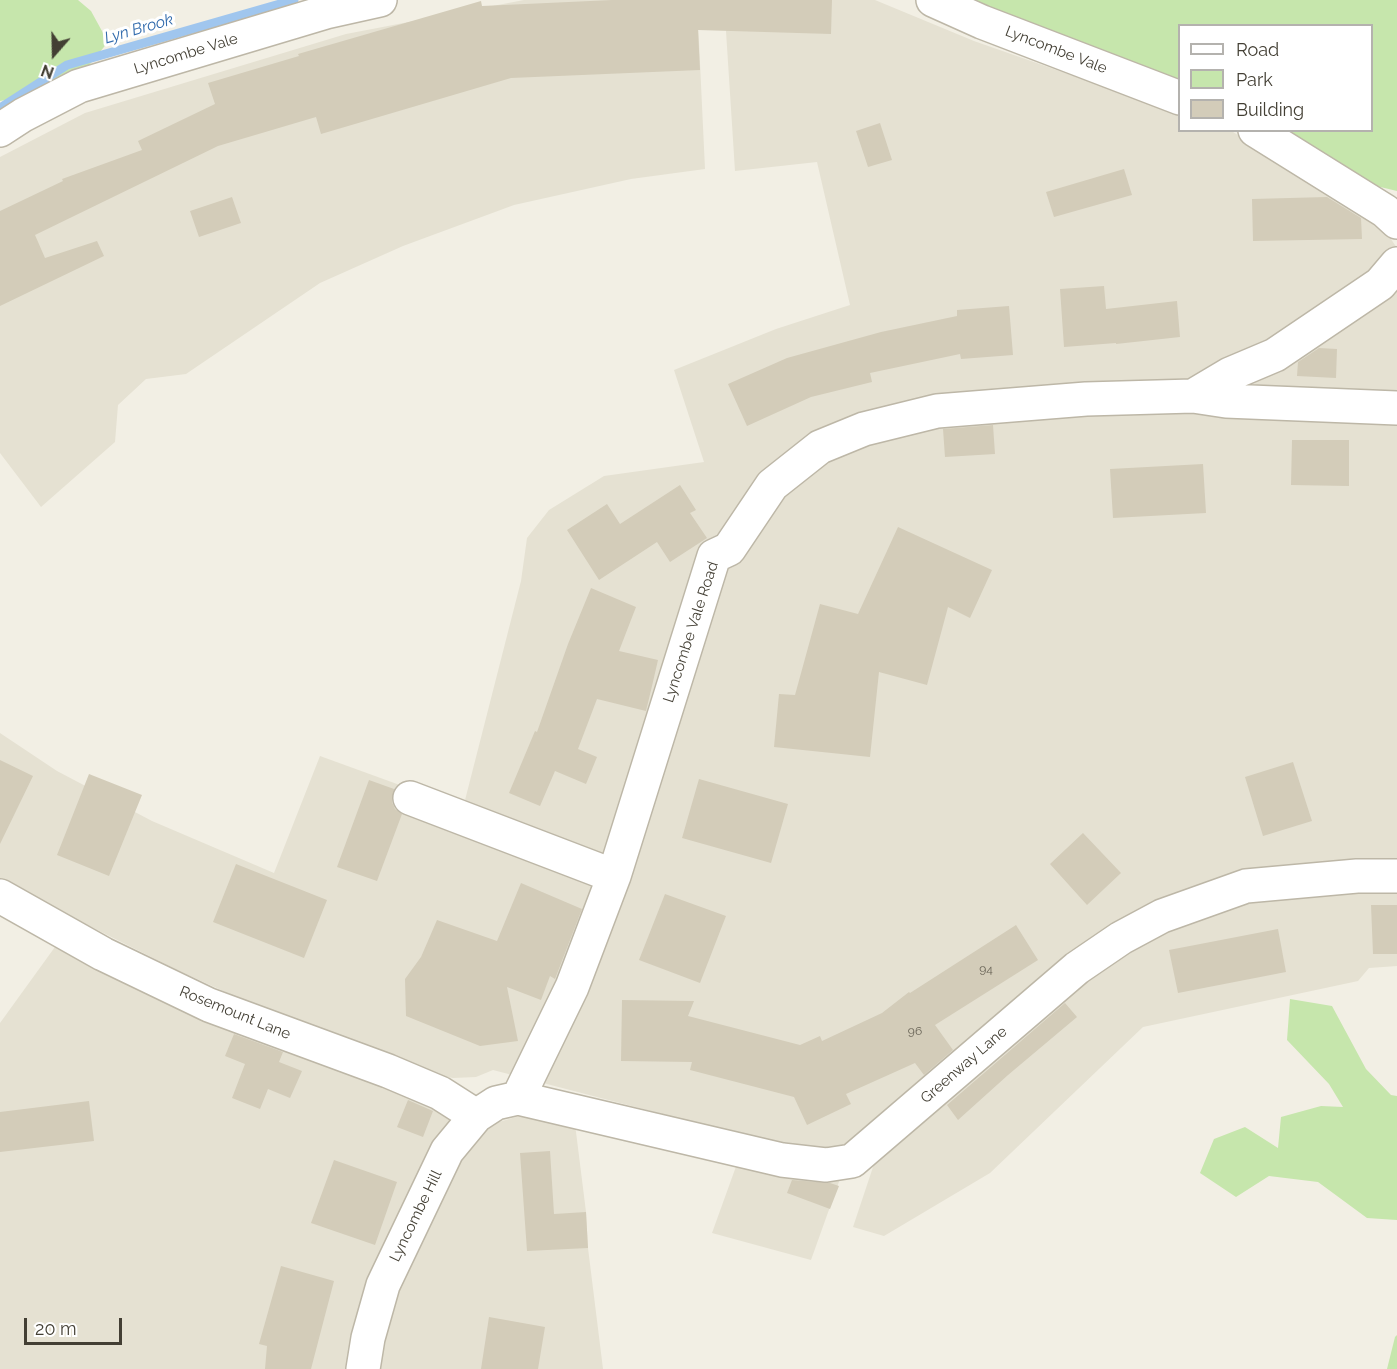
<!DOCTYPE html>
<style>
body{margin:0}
#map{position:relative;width:1397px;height:1369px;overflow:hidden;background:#f2efe4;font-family:Raleway,sans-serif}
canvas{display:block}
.legend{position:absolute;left:1178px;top:24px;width:195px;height:108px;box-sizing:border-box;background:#fff;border:2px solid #b4b2ae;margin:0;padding:8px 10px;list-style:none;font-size:18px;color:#433f34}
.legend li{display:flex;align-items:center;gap:12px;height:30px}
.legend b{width:30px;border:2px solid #b4b2ae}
.north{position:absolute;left:24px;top:24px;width:60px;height:60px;-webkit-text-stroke:4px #fff;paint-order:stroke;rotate:200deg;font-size:16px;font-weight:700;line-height:24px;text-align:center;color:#433f34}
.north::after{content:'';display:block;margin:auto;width:21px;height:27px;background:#433f34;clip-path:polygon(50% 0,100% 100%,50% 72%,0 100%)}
.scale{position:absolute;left:24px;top:1318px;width:98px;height:27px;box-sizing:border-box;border:3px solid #433f34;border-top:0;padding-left:8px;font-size:18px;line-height:21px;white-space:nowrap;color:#433f34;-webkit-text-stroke:4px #fff;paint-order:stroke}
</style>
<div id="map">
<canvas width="1397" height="1369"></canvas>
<ul class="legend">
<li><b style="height:8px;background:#fff"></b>Road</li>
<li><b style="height:16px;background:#c6e6ac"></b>Park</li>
<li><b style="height:16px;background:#d3ccb9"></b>Building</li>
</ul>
<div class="north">N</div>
<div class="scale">20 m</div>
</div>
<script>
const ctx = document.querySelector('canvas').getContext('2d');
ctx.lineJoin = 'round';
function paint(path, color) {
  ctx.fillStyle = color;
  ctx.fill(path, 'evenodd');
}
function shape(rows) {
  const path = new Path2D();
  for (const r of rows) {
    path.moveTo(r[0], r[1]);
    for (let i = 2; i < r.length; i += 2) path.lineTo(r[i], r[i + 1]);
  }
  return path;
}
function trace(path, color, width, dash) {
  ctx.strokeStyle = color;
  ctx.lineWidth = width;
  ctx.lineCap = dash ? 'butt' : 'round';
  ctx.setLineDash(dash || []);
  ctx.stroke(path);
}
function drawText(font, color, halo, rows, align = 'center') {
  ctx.font = font + ' Raleway,sans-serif';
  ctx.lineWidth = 6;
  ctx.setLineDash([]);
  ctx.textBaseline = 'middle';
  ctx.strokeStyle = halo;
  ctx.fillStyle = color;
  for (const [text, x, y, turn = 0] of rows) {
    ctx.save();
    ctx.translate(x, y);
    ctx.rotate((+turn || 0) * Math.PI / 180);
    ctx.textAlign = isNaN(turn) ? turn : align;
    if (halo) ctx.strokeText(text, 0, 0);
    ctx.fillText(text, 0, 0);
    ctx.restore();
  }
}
paint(shape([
 [524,0,697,0,705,169,631,179,514,205,403,246,320,283,186,374,146,379,118,405,115,442,41,507,0,453,0,157,85,113,346,34],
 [724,0,875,0,974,41,1179,113,1180,130,1228,130,1233,132,1380,223,1397,248,1397,966,1369,968,1358,981,1143,1027,990,1173,884,1236,853,1227,885,1131,851,1148,811,1260,712,1233,747,1136,493,1070,476,1077,453,1078,436,1075,232,995,175,969,0,881,0,733,57,771,152,821,274,873,320,756,463,808,521,581,527,538,549,510,604,476,704,462,674,370,776,329,850,305,817,162,735,171],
 [60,940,431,1104,482,1133,499,1122,519,1116,541,1115,575,1124,586,1212,588,1248,603,1369,0,1369,0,1023]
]), '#e5e1d2');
paint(shape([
 [0,0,78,0,91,11,108,42,82,74,33,95,0,101],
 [952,0,1397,0,1397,191,1372,185,1270,131,1372,130,1372,26,1180,26,1179,91],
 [1290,999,1332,1006,1366,1069,1391,1095,1397,1096,1397,1220,1367,1218,1318,1182,1269,1176,1236,1197,1200,1173,1214,1139,1245,1127,1278,1148,1281,1117,1321,1106,1343,1107,1329,1084,1287,1040],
 [1397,1335,1397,1369,1387,1369,1395,1337]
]), '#c6e6ac');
trace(shape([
 [0,108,67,65,294,0]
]), '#a0c6ee', 9);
paint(shape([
 [612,0,832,0,831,34,698,30,700,70,511,78,321,134,316,117,218,146,35,235,45,258,97,241,104,256,0,306,0,211,63,181,62,179,142,150,138,141,215,104,208,83,299,56,298,54,481,1,482,6],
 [880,123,892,160,868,167,856,131],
 [1124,169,1132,195,1054,217,1046,192],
 [232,197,241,223,199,237,190,211],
 [1327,197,1361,218,1362,239,1253,241,1252,199],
 [1104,286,1106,309,1177,301,1180,337,1116,344,1116,343,1064,347,1060,289],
 [1009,306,1013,355,961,359,960,354,870,373,872,382,811,397,747,426,728,384,787,358,881,332,957,316,957,310],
 [1319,348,1337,349,1336,378,1297,376,1298,362],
 [993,425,995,454,945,457,943,429],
 [1292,440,1349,440,1349,486,1291,485],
 [1203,464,1206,513,1113,518,1110,469],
 [680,485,696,510,690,513,707,538,670,562,657,542,599,580,567,530,607,504,620,524],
 [898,527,992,570,970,618,948,607,927,685,879,672,870,757,774,747,779,694,795,695,820,604,858,614],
 [591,588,636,607,619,651,658,660,652,686,646,711,597,699,578,749,597,757,586,784,555,771,540,806,509,793,535,731,537,732,568,644],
 [0,760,33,776,0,844],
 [1293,762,1312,821,1263,836,1245,777],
 [89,774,142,795,109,876,57,855],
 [699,779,788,804,771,863,682,838],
 [369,780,394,789,392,802,395,809,402,814,377,881,337,867],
 [1083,833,1121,873,1087,905,1050,864],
 [236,864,327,900,304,958,213,922],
 [521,883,582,909,555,979,550,976,541,1000,507,987,518,1041,480,1046,406,1016,405,979,421,957,437,920,497,941],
 [665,894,726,916,700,983,639,960],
 [1371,905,1397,905,1397,954,1373,954],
 [1016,925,1038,960,935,1025,953,1050,924,1075,915,1063,846,1094,851,1104,807,1125,794,1097,690,1070,692,1062,621,1061,622,1000,694,1001,688,1016,800,1045,820,1036,822,1041,882,1013,909,992,910,993],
 [1278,929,1286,972,1178,993,1169,950],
 [1065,1003,1077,1017,1008,1075,958,1120,947,1105],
 [234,1034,283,1052,279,1062,302,1071,290,1098,268,1089,260,1109,232,1098,245,1064,225,1056],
 [408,1100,433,1111,423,1137,397,1127],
 [89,1101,94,1141,0,1152,0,1112],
 [550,1151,554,1214,586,1212,588,1248,527,1251,520,1153],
 [334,1160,397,1182,375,1245,311,1223],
 [792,1180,830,1183,839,1186,830,1209,787,1193],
 [281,1266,334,1281,311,1369,265,1369,267,1346,259,1344],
 [489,1317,545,1327,538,1369,481,1369]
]), '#d3ccb9');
const minor = shape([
 [933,0,982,22,1180,98],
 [0,130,23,115,79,86,326,12,380,0],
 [1255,130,1385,211,1397,222],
 [1193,396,1226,401,1397,408],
 [410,798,614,876],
 [0,896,103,954,209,1005,388,1071,440,1093,476,1116],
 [518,1098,572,987,614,876,714,556,729,549,772,485,820,447,864,429,937,411,1086,399,1193,396,1230,374,1275,355,1380,284,1397,264],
 [363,1369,368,1338,383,1285,447,1151,476,1116,496,1103,518,1098,782,1160,826,1165,852,1161,1077,968,1121,938,1162,916,1246,886,1357,876,1397,876]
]);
trace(minor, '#bdb7a7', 36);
trace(minor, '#fff', 33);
drawText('12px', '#676255', null, [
 ["94",986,969],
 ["96",915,1031]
]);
drawText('15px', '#433f34', '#fff', [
 ["Lyncombe Vale",1056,50,21],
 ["Lyncombe Vale",186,54,-17],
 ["Lyncombe Vale Road",691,632,-72],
 ["Rosemount Lane",235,1013,22],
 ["Greenway Lane",964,1065,-41],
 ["Lyncombe Hill",416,1216,-64]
]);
drawText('italic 16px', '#306aac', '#fff', [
 ["Lyn Brook",139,29,-16]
]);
</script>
